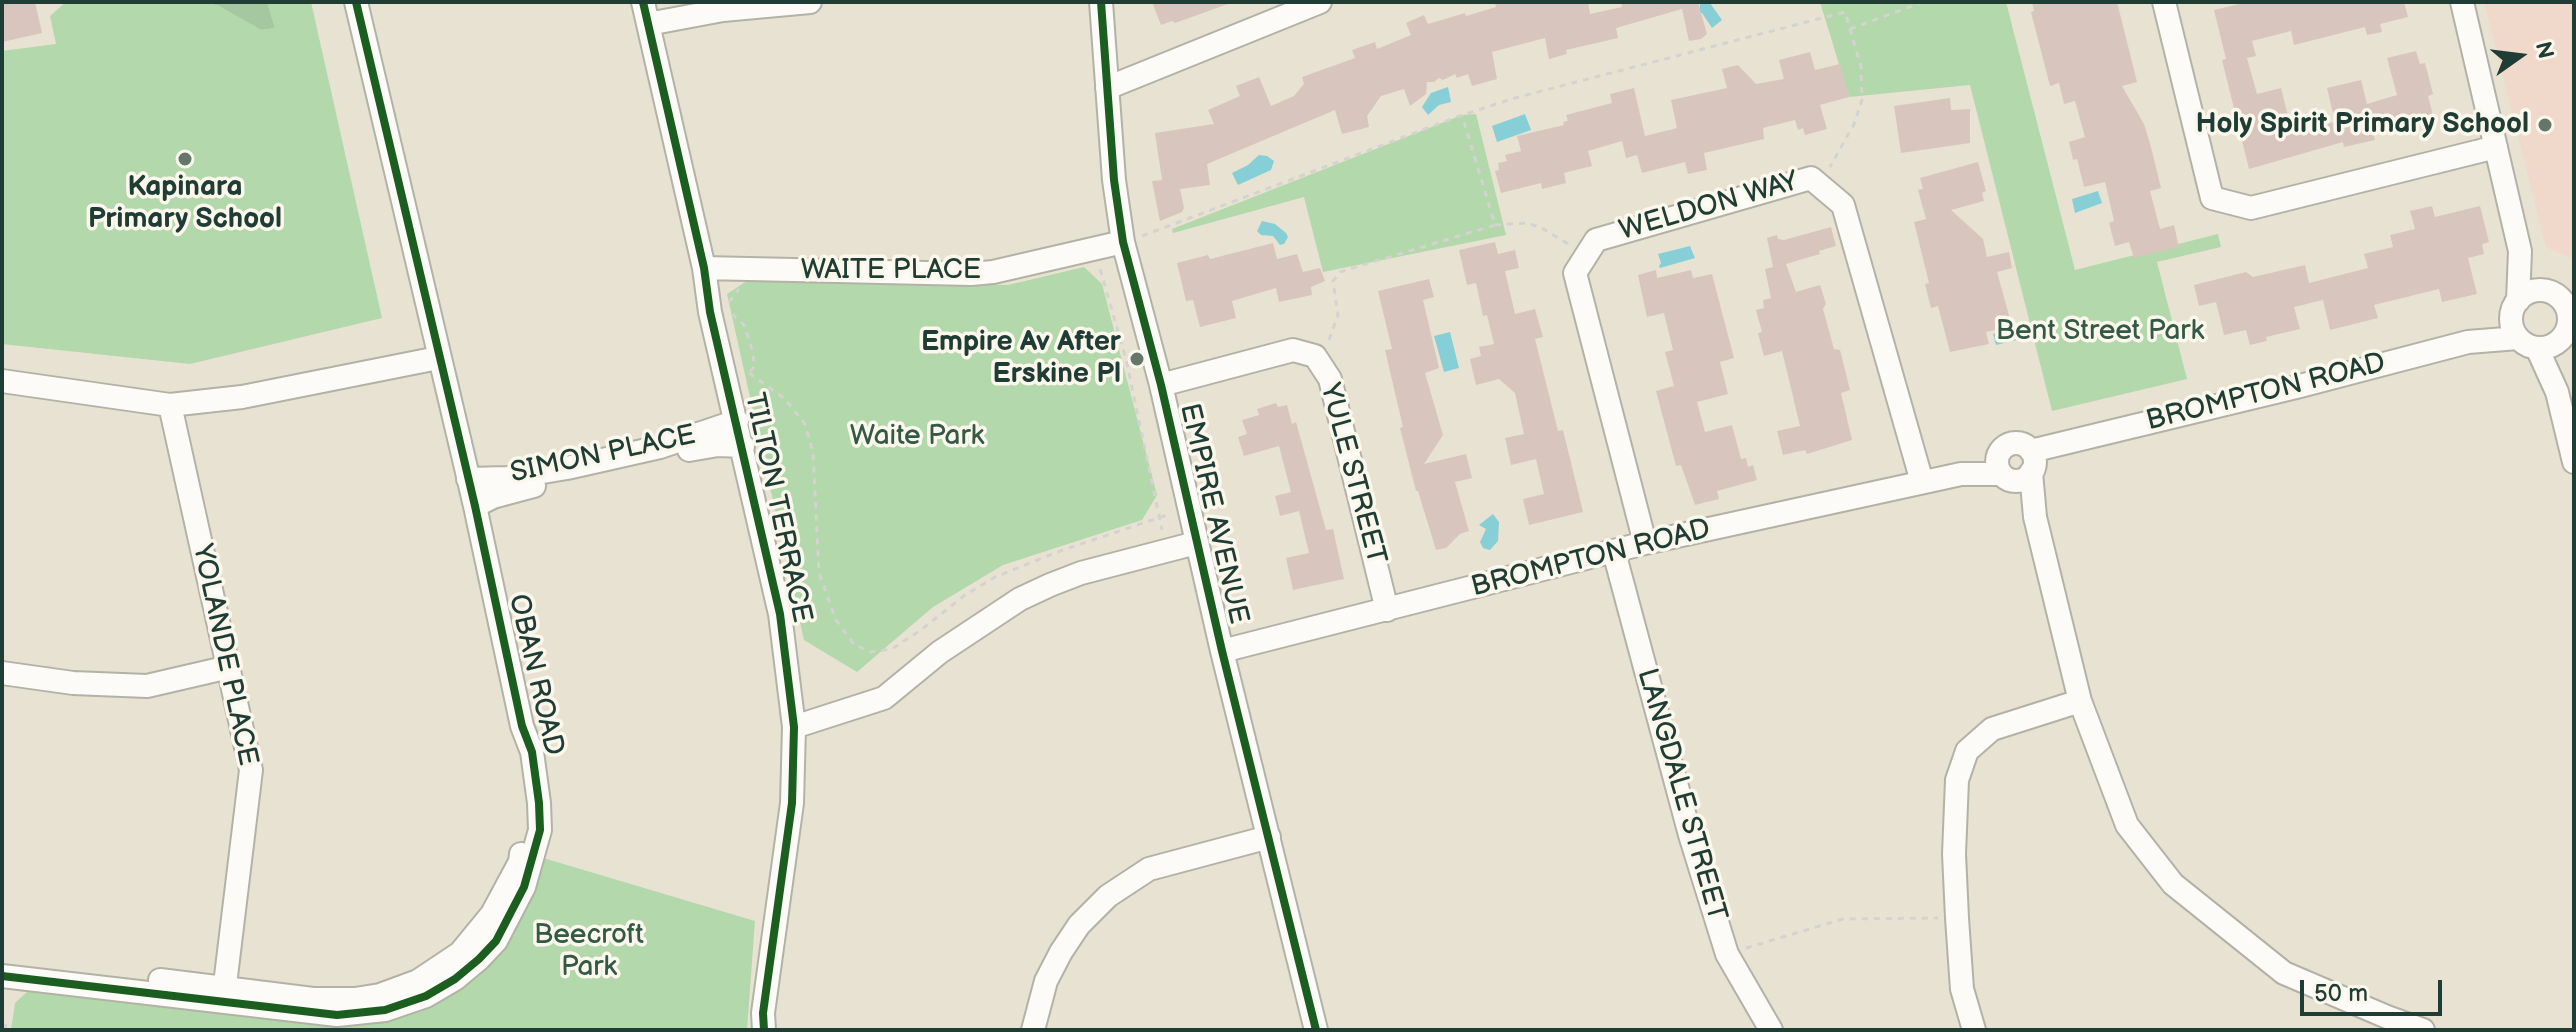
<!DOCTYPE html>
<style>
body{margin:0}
#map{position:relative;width:2576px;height:1032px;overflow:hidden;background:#e8e2d2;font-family:"Balsamiq Sans",sans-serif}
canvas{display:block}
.frame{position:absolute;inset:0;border:4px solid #1f3d34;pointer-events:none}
.north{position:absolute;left:2480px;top:16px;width:80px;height:80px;-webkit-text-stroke:6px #fbf7ec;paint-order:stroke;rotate:76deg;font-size:22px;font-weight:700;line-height:32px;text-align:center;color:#1f3d34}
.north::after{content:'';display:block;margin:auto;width:28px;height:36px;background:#1f3d34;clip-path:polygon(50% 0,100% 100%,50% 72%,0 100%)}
.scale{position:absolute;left:2300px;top:980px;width:142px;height:36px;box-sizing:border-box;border:4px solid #1f3d34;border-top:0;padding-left:10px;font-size:24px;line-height:28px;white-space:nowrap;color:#1f3d34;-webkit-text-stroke:6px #fbf7ec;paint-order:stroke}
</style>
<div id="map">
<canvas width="2576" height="1032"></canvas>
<div class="frame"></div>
<div class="north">N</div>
<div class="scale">50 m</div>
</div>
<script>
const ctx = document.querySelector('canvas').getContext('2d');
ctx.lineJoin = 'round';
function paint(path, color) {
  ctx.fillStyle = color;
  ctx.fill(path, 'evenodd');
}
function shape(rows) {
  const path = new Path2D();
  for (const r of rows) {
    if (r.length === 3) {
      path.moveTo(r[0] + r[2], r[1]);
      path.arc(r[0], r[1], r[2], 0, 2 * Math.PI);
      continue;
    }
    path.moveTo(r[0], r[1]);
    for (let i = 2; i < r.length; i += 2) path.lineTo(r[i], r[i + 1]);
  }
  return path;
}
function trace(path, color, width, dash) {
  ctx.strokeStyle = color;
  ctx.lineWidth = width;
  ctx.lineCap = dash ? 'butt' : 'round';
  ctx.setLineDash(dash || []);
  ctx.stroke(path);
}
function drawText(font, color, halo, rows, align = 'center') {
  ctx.font = font + ' "Balsamiq Sans",sans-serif';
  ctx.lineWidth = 7;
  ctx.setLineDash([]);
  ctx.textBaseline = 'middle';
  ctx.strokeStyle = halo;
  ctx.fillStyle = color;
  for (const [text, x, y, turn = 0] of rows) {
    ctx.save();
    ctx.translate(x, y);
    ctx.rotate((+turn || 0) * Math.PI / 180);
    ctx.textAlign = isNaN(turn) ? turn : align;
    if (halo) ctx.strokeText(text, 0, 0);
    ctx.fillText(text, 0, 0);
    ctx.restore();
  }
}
paint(shape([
 [2484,2,2574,2,2574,259,2546,247]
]), '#f0d9cb');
paint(shape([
 [66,2,205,2,219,6,261,30,275,28,267,2,311,2,382,318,190,364,2,344,2,82,4,81,2,51,56,44,50,16],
 [1820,2,2006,2,2075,270,2218,234,2221,247,2157,262,2187,379,2052,411,1970,85,1849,97],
 [1476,114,1506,235,1323,272,1304,197,1173,233,1172,229,1462,115],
 [1084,267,1102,284,1157,495,1142,520,1003,565,933,607,857,672,804,640,727,294,753,277,1008,285],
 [540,857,755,921,747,1030,11,1030,15,1003,41,979,435,1002,504,952]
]), '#b3d8ab');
paint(shape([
 [205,2,267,2,275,28,261,30,219,6]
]), '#a5c8a0');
paint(shape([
 [1704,2,1710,3,1722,20,1712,28,1702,13,1699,13,1700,4],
 [1448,87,1451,102,1439,105,1428,115,1422,107,1431,93],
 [1525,114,1531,130,1497,142,1492,126],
 [1259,155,1267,156,1274,161,1271,170,1238,185,1232,173,1248,165],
 [2098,191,2102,203,2075,213,2072,199],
 [1262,221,1275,224,1286,233,1288,237,1284,244,1280,245,1273,236,1261,235,1257,231],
 [1690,246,1695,258,1660,268,1659,266,1661,263,1658,254],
 [2027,327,2029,337,1996,345,1993,334],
 [1450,332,1459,368,1444,372,1434,336],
 [1493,514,1499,522,1498,541,1490,550,1483,548,1480,542,1486,529,1479,525]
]), '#87cfd7');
paint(shape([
 [2,2,35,2,42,33,2,42],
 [1152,2,1227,2,1228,4,1175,23,1172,21,1161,25],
 [1503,2,1588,2,1590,14,1622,7,1621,2,1698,2,1707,34,1701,39,1689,41,1682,9,1616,28,1618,38,1566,50,1567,54,1549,59,1545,38,1492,52,1497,79,1472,86,1468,74,1457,78,1455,74,1443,80,1439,78,1434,82,1427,82,1426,94,1410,106,1404,89,1381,96,1367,116,1369,127,1342,134,1335,110,1207,164,1210,185,1180,189,1184,208,1182,212,1160,221,1152,181,1162,180,1155,133,1214,124,1208,110,1240,96,1236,86,1259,77,1271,106,1294,96,1304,84,1302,77,1355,58,1352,50,1375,42,1377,49,1411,35,1406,23,1424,15,1428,24,1465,13,1466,16,1496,7,1495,4],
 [2032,2,2117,2,2137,82,2122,86,2144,124,2151,147,2161,188,2150,191,2160,229,2174,225,2179,247,2134,258,2129,242,2115,246,2109,223,2114,221,2105,182,2084,187,2077,159,2073,160,2069,142,2085,137,2075,101,2064,104,2059,83,2050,86,2031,12,2034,11],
 [2248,2,2404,2,2408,17,2380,24,2382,32,2367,35,2365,27,2294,45,2291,31,2252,41,2256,56,2247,58,2257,94,2281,88,2290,124,2304,121,2306,129,2335,122,2327,88,2361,80,2367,104,2397,95,2387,58,2416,51,2420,64,2425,63,2433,94,2428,96,2434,119,2405,128,2401,116,2371,124,2375,140,2344,147,2343,142,2249,169,2222,60,2226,59,2214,10],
 [1810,52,1815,70,1840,64,1849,97,1820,105,1827,129,1805,135,1803,128,1798,130,1795,120,1763,128,1764,139,1704,153,1707,170,1688,174,1685,162,1642,173,1637,155,1626,158,1622,141,1588,151,1592,166,1564,173,1566,183,1542,189,1541,183,1501,193,1495,171,1499,170,1498,163,1507,161,1505,155,1521,151,1517,136,1564,125,1563,122,1568,121,1566,115,1612,103,1610,94,1634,88,1645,136,1677,128,1671,100,1727,88,1722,69,1738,65,1756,84,1784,79,1779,60],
 [1950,98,1951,110,1970,109,1970,143,1901,153,1894,106],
 [1978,162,1986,191,1982,193,1984,201,1951,210,1983,239,1987,257,2009,252,2012,268,1997,272,2012,326,1986,332,1989,344,1950,352,1938,306,1931,308,1925,284,1929,283,1914,222,1926,219,1918,190,1923,189,1920,178],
 [2432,206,2435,217,2480,206,2489,242,2482,244,2484,254,2468,258,2477,294,2442,302,2439,289,2374,305,2378,318,2330,330,2323,300,2294,307,2300,329,2266,337,2267,341,2250,345,2246,330,2224,335,2216,302,2199,306,2194,285,2246,272,2253,277,2305,265,2309,283,2368,268,2364,254,2393,247,2390,235,2415,229,2410,211],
 [1831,227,1836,246,1819,251,1820,254,1786,264,1796,292,1820,285,1826,304,1823,309,1834,349,1840,350,1850,390,1841,393,1852,440,1807,454,1805,450,1783,455,1777,431,1800,426,1782,351,1764,356,1758,333,1762,332,1756,310,1764,308,1763,300,1771,298,1765,269,1773,267,1767,238,1777,235,1778,239,1784,240],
 [1495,242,1498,254,1515,250,1519,268,1505,271,1515,314,1535,309,1543,337,1535,339,1558,431,1563,430,1583,512,1529,525,1523,499,1544,494,1536,459,1511,465,1505,438,1524,434,1515,393,1499,379,1476,385,1470,359,1481,356,1479,347,1494,344,1487,315,1483,316,1476,283,1467,285,1459,250],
 [1273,243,1277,259,1297,254,1303,272,1320,268,1325,281,1311,287,1312,295,1279,302,1276,288,1232,301,1236,318,1200,327,1193,300,1186,301,1177,263,1208,255,1210,259],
 [1656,270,1657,278,1691,270,1693,278,1712,274,1734,358,1720,362,1728,394,1697,402,1705,432,1732,425,1741,459,1746,458,1748,467,1753,465,1757,480,1717,491,1719,499,1695,505,1681,465,1676,466,1656,391,1674,386,1665,352,1673,350,1664,313,1647,317,1638,275],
 [1429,279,1434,297,1423,300,1439,368,1425,373,1443,435,1424,464,1466,454,1472,478,1455,482,1469,531,1460,534,1446,548,1436,550,1418,491,1416,491,1400,428,1403,427,1385,350,1392,349,1378,291],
 [1276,403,1278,407,1287,405,1292,424,1296,422,1326,530,1333,529,1344,579,1293,590,1286,558,1309,553,1299,511,1280,516,1275,496,1291,492,1279,446,1244,456,1238,437,1247,434,1242,420,1259,415,1257,409]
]), '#d8c6be');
const minor = shape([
 [643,2,704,268,710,312,780,614,794,727,792,803,763,1013,764,1030],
 [1101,2,1114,180,1123,242,1161,385,1222,651,1316,1030],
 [2164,2,2212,198,2251,208,2496,147],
 [2462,2,2520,251,2518,301],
 [648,24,723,10,810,2],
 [1107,88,1320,2],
 [704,268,971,274,993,272,1123,242],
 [2540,319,29],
 [2537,348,2557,392,2574,462],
 [2,381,170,405,242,397,438,358],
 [1161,385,1293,350,1315,356,1330,379,1387,610],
 [170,405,251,770,223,1001],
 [2016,462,19],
 [689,450,718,445,743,446],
 [2031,451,2300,386,2468,342,2518,338],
 [2031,472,2035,517,2080,701,2127,825,2173,884,2284,973,2387,1017,2423,1030],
 [468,479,507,478,567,468,660,447,737,421],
 [475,506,493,497,534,486],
 [1645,543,1575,273,1596,240,1811,178,1843,205,1922,482],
 [1614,552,1690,835,1727,954,1771,1030],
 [1222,651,1645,543,1961,474,2000,474],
 [2,673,73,683,147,686,229,667],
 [794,727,884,698,940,652,1020,599,1050,585,1081,573,1196,543],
 [2,976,337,1015,385,1010,426,996,455,979,479,959,496,941,524,887,540,830,539,803,532,752,522,726,475,506,356,2],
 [160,980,313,999,355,999,380,995,418,981,460,953,492,914,520,862,521,854],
 [1033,1030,1046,981,1061,952,1079,925,1108,896,1149,869,1269,837],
 [1974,1030,1962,989,1957,918,1954,854,1957,780,1967,751,1992,729,2080,701]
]);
trace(minor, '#b3b2a7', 26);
trace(shape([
 [1850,29,1923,2],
 [1495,225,1526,223,1540,227,1570,245],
 [1142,236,1462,115,1515,98,1845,12,1861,67,1862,100,1854,124,1830,167],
 [1100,269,1126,359,1162,530],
 [729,302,739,289],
 [732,314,743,324,750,341,755,366,749,373],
 [1329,340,1338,315,1333,281,1340,272,1495,225,1462,115],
 [749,373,784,398,805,424,813,452,819,573,836,620,853,643,869,652,892,649,921,630,965,595,995,577,1060,551,1170,514],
 [1746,948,1843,919,1938,918],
 [5,1030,6,1021]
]), '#d3d3cf', 3, [6, 6]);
trace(minor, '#fcfbf8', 22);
trace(shape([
 [643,2,704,268,710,312,780,614,794,727,792,803,763,1013,764,1030],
 [1101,2,1114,180,1123,242,1161,385,1222,651,1316,1030],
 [2,976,337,1015,385,1010,426,996,455,979,479,959,496,941,524,887,540,830,539,803,532,752,522,726,475,506,356,2]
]), '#1b5e20', 8);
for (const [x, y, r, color] of [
 [2545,125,8,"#65776b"],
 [185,159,8,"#65776b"],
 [1137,359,8,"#65776b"]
]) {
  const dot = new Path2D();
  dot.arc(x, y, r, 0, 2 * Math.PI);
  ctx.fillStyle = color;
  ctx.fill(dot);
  trace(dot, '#fbf7ec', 3);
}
drawText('bold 28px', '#1f3d34', '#fbf7ec', [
 ["Holy Spirit Primary School",2529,125],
 ["Kapinara",185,188,"center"],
 ["Primary School",185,220,"center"],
 ["Empire Av After",1121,343],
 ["Erskine Pl",1121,375]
], 'right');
drawText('28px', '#1f3d34', '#fbf7ec', [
 ["WELDON WAY",1709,207,-16],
 ["WAITE PLACE",891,271],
 ["BROMPTON ROAD",2266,393,-14],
 ["SIMON PLACE",603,455,-12],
 ["YULE STREET",1352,474,75],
 ["TILTON TERRACE",777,508,78],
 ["EMPIRE AVENUE",1213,514,77],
 ["BROMPTON ROAD",1591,559,-14],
 ["YOLANDE PLACE",224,655,78],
 ["OBAN ROAD",535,675,77],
 ["LANGDALE STREET",1681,795,74]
]);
drawText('28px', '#345a45', '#fbf7ec', [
 ["Bent Street Park",2100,332],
 ["Waite Park",917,437],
 ["Beecroft",589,936],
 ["Park",589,968]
]);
</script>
